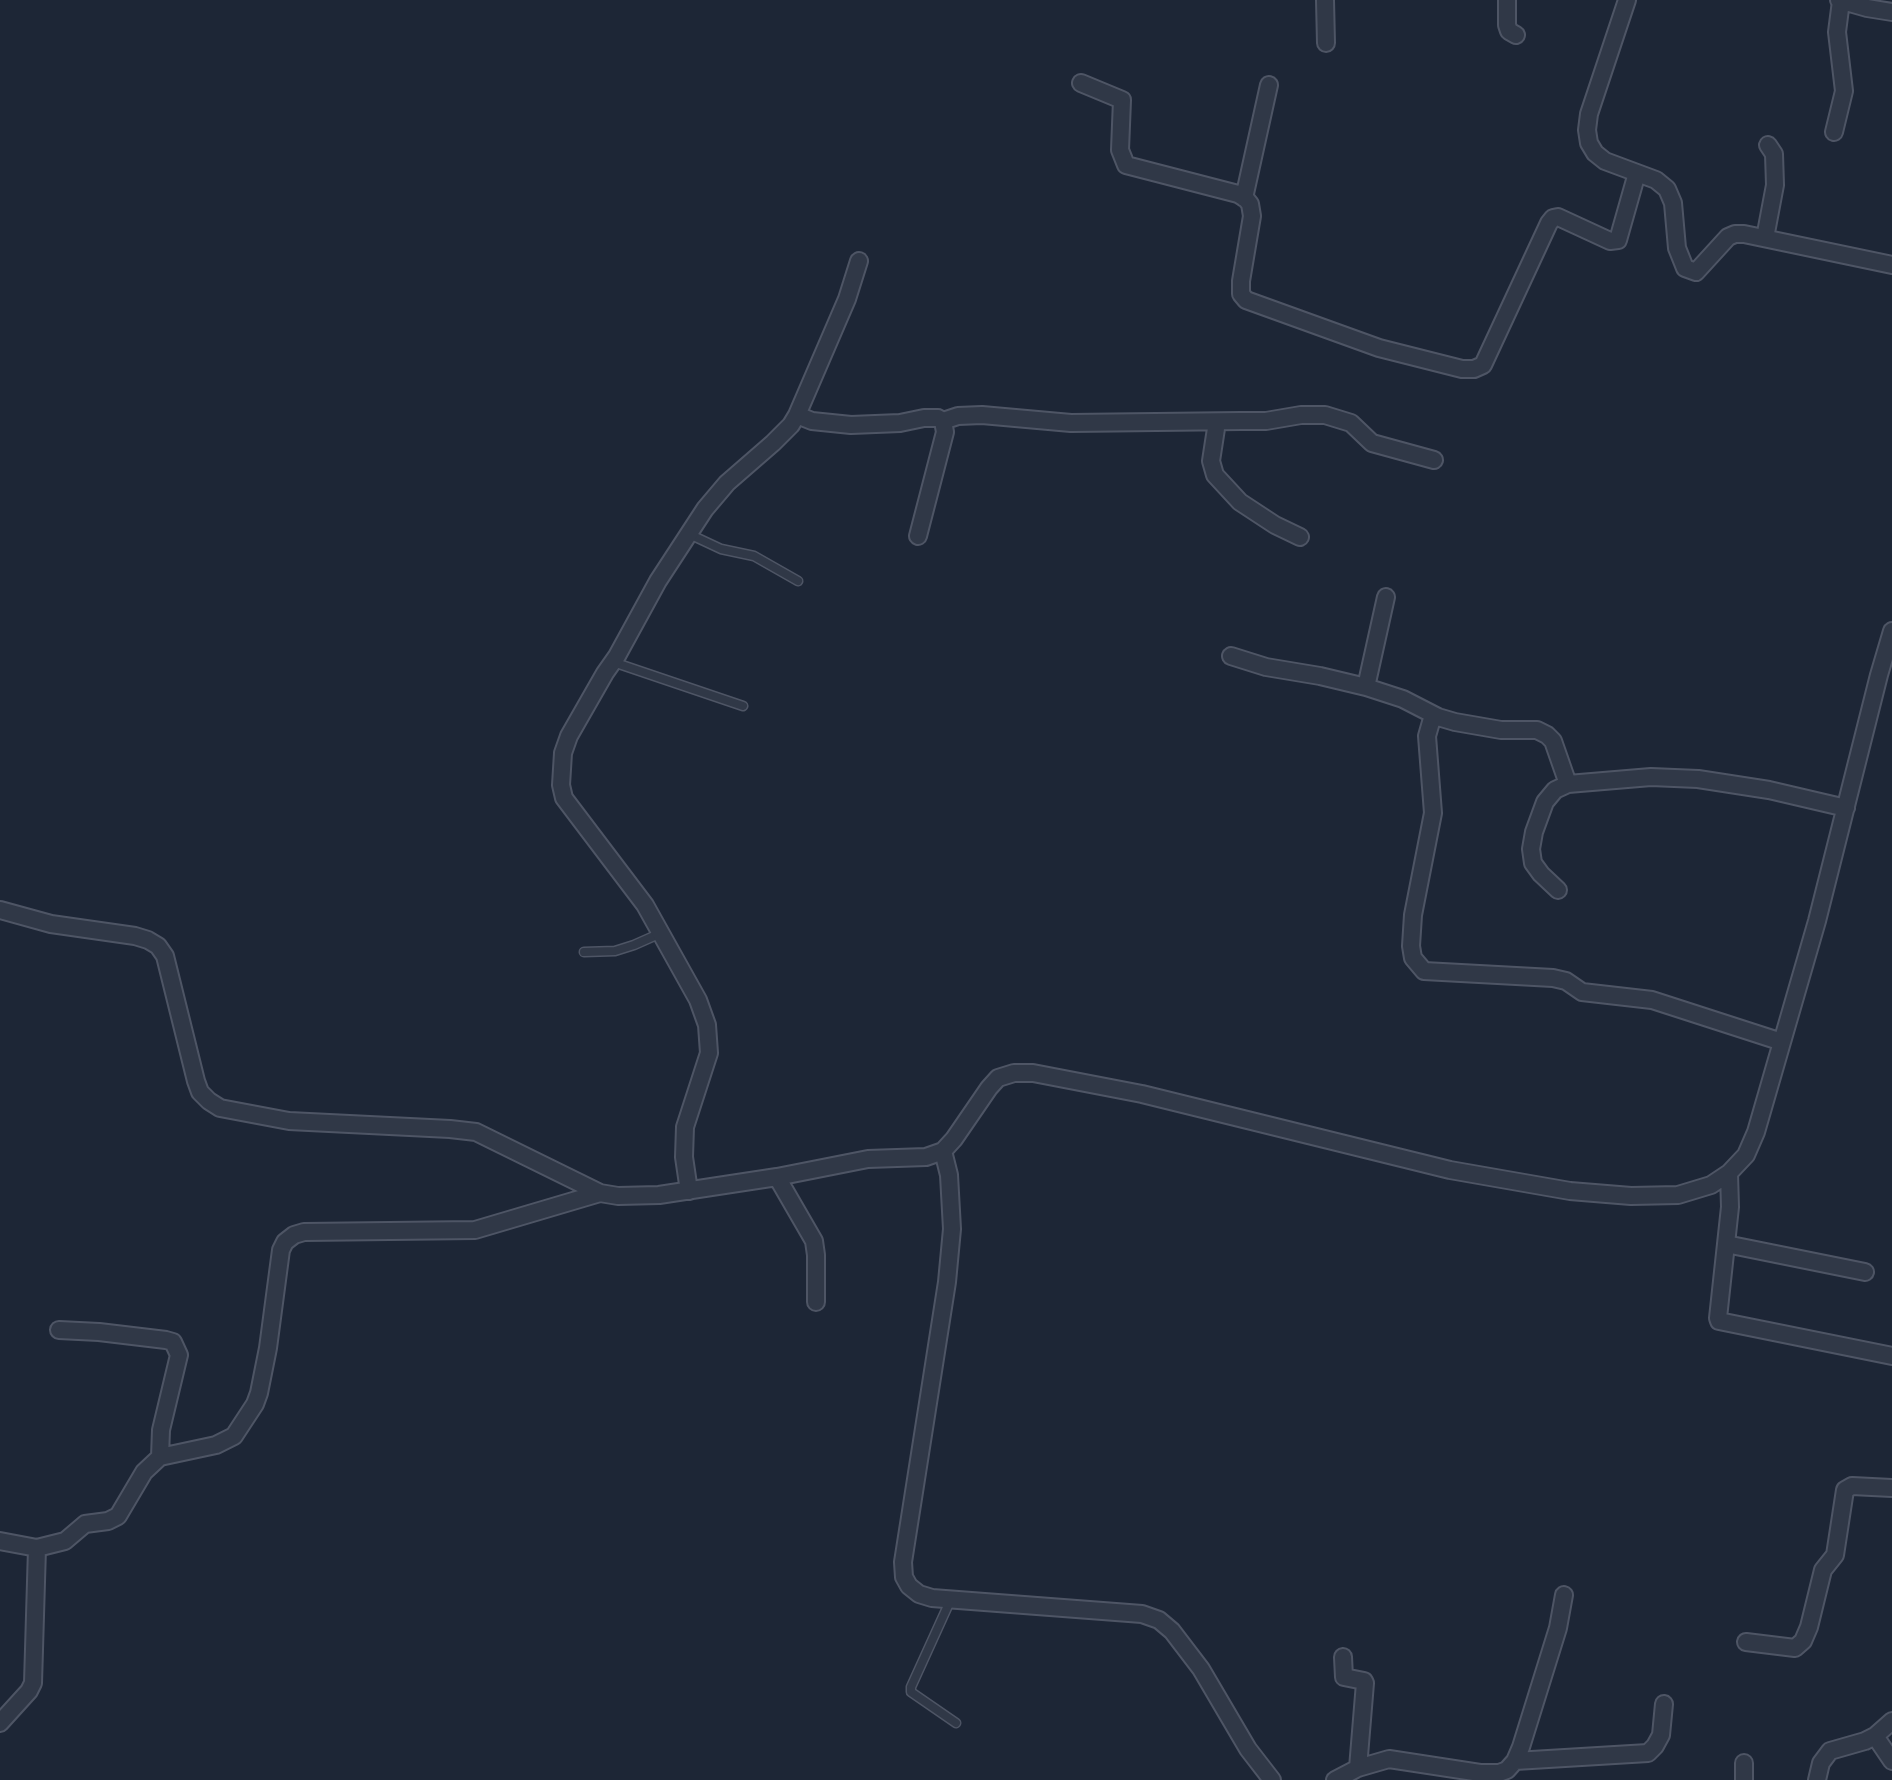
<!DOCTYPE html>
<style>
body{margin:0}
canvas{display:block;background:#1d2636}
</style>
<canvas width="1892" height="1780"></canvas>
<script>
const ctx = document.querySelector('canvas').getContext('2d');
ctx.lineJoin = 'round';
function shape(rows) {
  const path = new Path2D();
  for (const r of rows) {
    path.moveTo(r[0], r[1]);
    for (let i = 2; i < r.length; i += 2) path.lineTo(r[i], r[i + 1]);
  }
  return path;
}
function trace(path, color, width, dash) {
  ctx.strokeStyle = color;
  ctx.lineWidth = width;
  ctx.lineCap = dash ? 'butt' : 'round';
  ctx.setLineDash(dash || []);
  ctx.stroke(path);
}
const lane = shape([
 [689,534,721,549,754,556,798,581],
 [613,662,743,706],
 [584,952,615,951,634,945,661,933],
 [951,1599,911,1687,911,1692,956,1723]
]);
const street = shape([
 [1325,0,1326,43],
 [1507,0,1507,25,1509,31,1516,35],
 [1627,0,1589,114,1587,130,1589,143,1595,153,1605,161,1656,180,1667,189,1673,203,1677,248,1685,268,1696,272,1728,237,1735,234,1744,234,1892,265],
 [1839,0,1867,8,1892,12],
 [1081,83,1122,100,1120,150,1126,165,1238,194,1246,199,1250,204,1252,216,1241,281,1241,294,1246,300,1379,348,1462,369,1474,369,1483,365,1549,223,1553,218,1558,217,1610,241,1618,240,1637,173],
 [1834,132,1844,91,1837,32,1841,1],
 [1244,198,1269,85],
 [1765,238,1775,185,1774,154,1768,145],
 [797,415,812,421,851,425,900,423,924,418,938,418,943,421,945,432,918,536],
 [943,421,958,416,982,415,1071,423,1241,421,1266,421,1301,415,1325,415,1351,423,1372,443,1434,460],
 [1217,422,1211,461,1215,475,1240,502,1275,525,1300,537],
 [1231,656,1266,667,1320,676,1366,687,1403,699,1438,717,1455,722,1501,730,1537,730,1547,735,1553,741,1568,784],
 [1366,687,1386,597],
 [1433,715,1427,736,1433,813,1413,915,1411,946,1413,958,1424,971,1553,978,1566,981,1582,992,1652,1000,1782,1042],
 [1558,890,1541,874,1533,863,1531,849,1534,832,1545,802,1555,790,1568,784,1651,777,1698,779,1769,790,1846,808],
 [0,910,51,924,135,936,148,940,158,946,165,956,196,1081,200,1092,209,1101,220,1108,289,1121,450,1129,476,1132,600,1193,618,1196,659,1195,777,1177,868,1159,926,1157,943,1151,954,1139,989,1088,998,1078,1014,1073,1033,1073,1142,1094,1450,1170,1570,1191,1631,1196,1678,1195,1711,1185,1729,1173,1746,1155,1756,1132,1817,921,1879,675,1892,631],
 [943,1151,949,1175,952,1229,947,1282,903,1562,904,1577,909,1586,919,1594,932,1598,1142,1614,1159,1620,1172,1631,1201,1669,1248,1749,1272,1780],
 [1729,1173,1730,1207,1718,1318,1719,1321,1892,1356],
 [777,1177,814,1241,816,1255,816,1302],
 [689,1191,684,1157,685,1127,709,1053,707,1025,698,1000,645,905,564,798,561,785,563,753,569,736,605,673,617,656,658,581,705,509,727,483,773,443,791,425,797,415,847,299,859,261],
 [1726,1244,1865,1272],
 [59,1330,99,1332,166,1340,173,1342,179,1355,161,1430,160,1457],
 [0,1541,37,1548],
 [1746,1642,1795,1648,1803,1641,1809,1627,1823,1570,1835,1555,1845,1490,1852,1486,1892,1488],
 [1343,1657,1344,1677,1364,1681,1365,1683,1358,1768],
 [0,1723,29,1691,33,1683,37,1548,65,1541,85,1524,108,1521,118,1516,144,1472,160,1457,216,1445,234,1436,255,1404,259,1393,268,1348,281,1250,285,1242,294,1235,304,1232,475,1230,600,1193],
 [1875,1736,1892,1761],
 [1515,1761,1648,1753,1655,1746,1661,1735,1664,1704],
 [1335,1780,1358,1768,1389,1759,1480,1773,1499,1773,1507,1770,1515,1761,1521,1747,1558,1628,1564,1595],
 [1744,1780,1744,1763],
 [1817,1780,1821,1763,1830,1751,1865,1741,1875,1736,1892,1721]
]);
trace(lane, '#4e5565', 11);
trace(street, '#4e5565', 20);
trace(lane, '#303847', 8);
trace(street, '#303847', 16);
</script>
